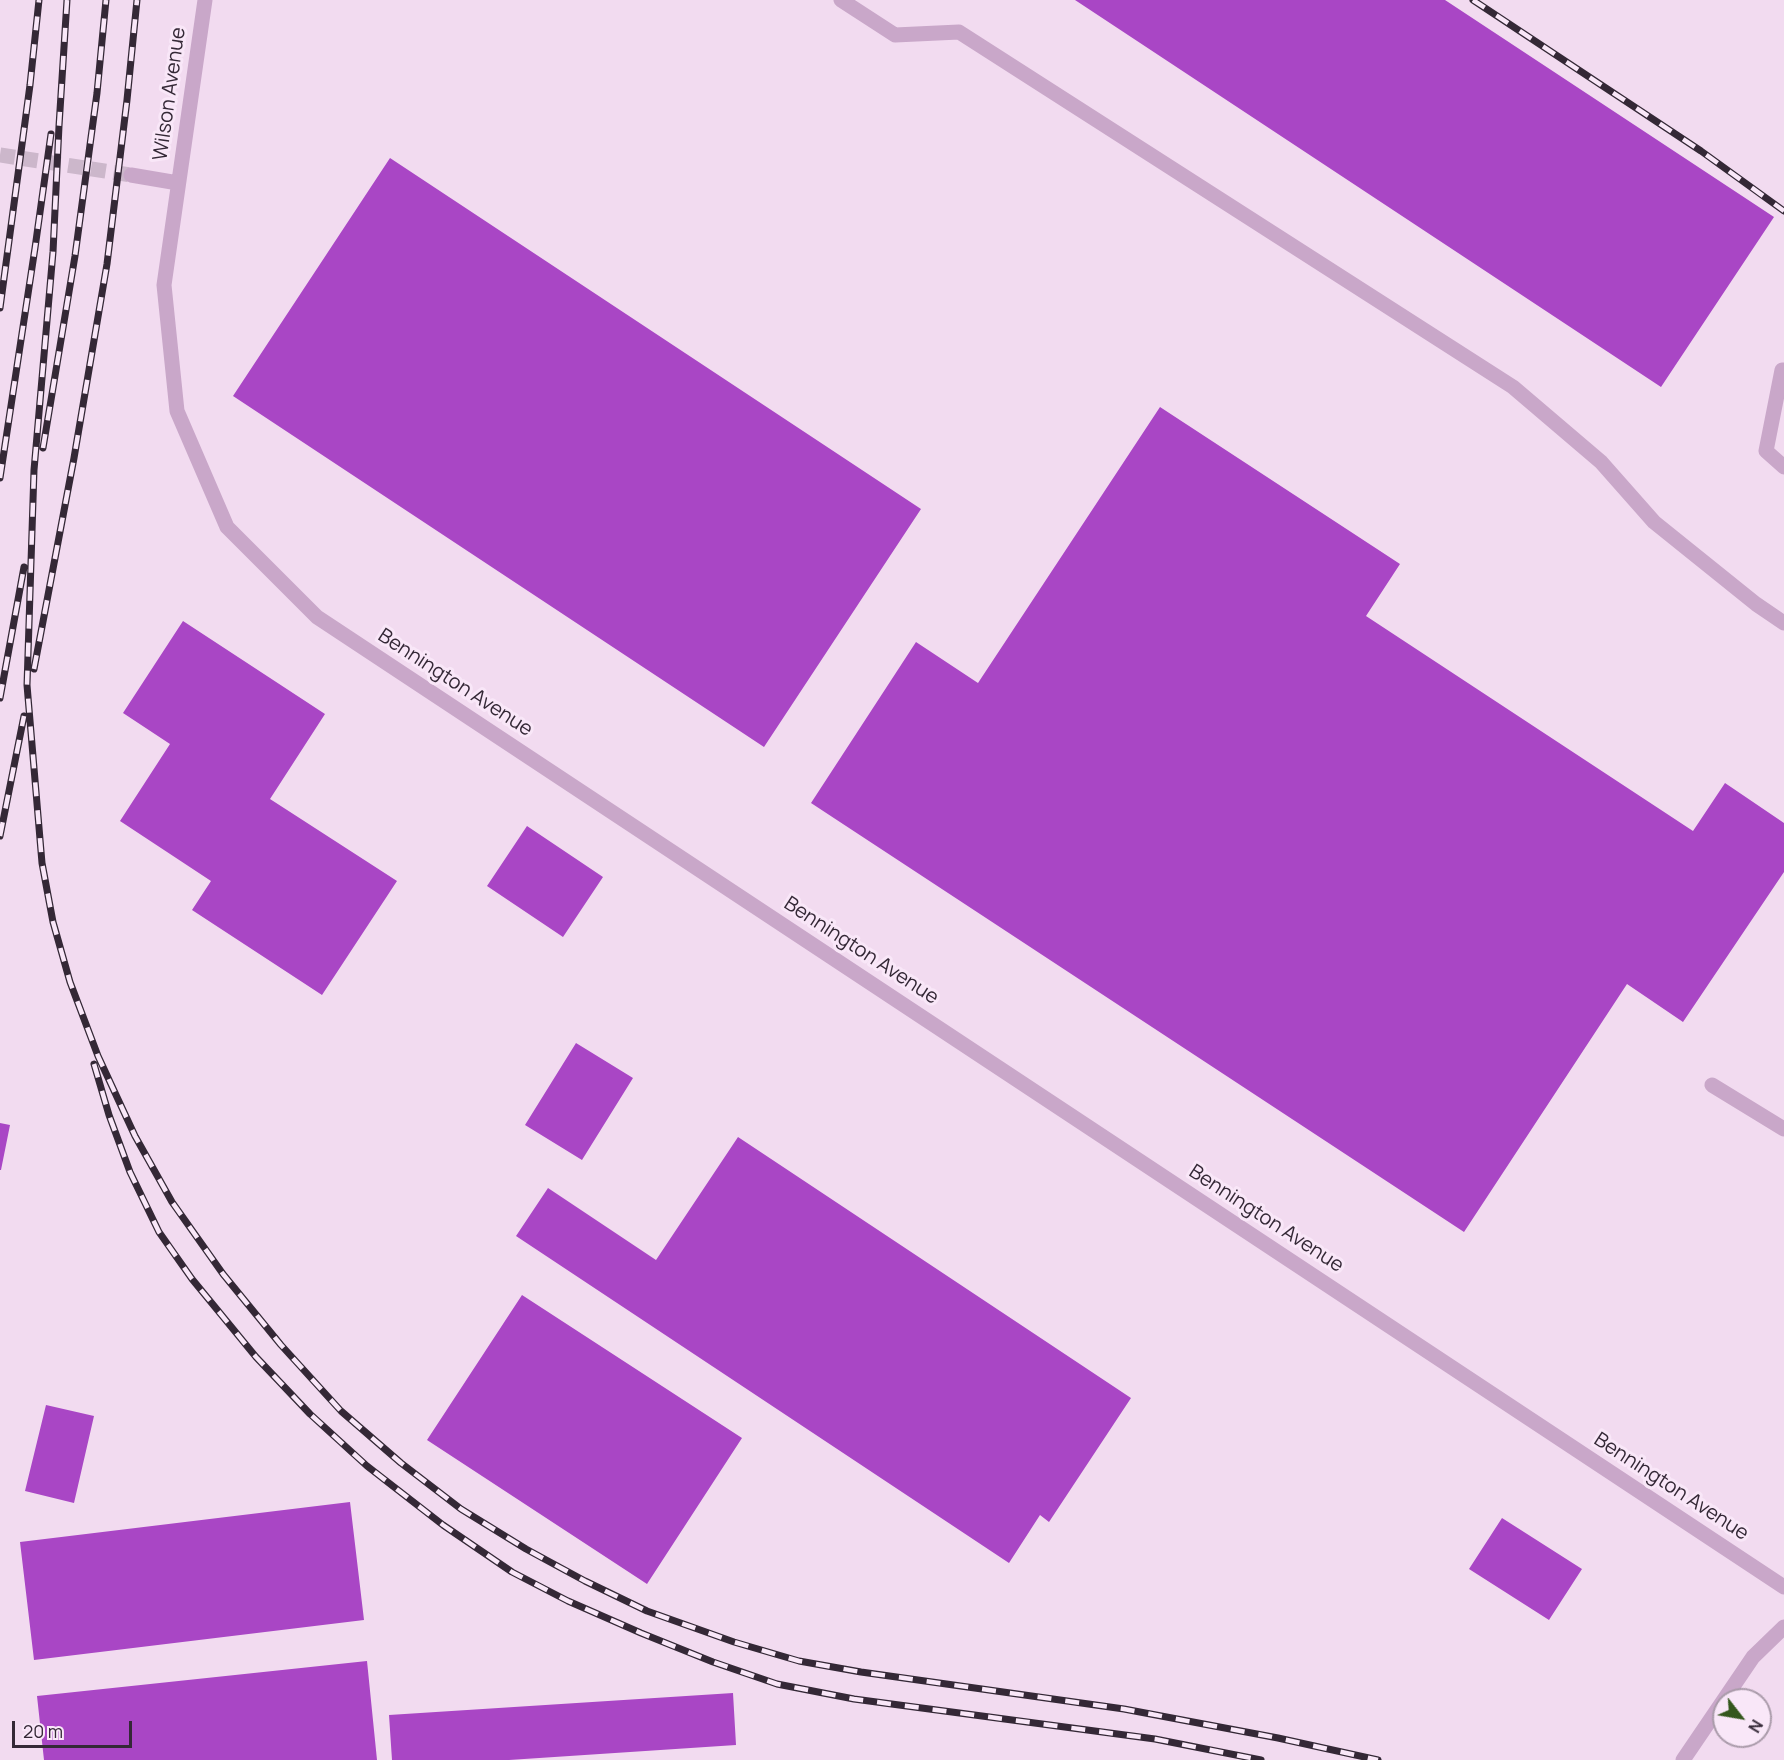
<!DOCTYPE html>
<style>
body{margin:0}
#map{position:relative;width:1784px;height:1760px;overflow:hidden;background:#f2dbf0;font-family:Manrope,sans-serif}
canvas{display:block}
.north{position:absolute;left:1712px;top:1688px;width:60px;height:60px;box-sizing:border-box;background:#f9e7f8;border:2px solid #aa9baa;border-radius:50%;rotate:121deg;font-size:16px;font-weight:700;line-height:24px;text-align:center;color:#342836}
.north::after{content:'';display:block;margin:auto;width:21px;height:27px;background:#34571d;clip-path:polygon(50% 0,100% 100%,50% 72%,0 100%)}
.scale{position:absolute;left:12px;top:1721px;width:120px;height:27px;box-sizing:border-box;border:3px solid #342836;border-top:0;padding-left:8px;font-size:18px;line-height:21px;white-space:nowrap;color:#342836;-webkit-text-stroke:4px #f9e7f8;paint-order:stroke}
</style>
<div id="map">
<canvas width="1784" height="1760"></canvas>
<div class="north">N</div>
<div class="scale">20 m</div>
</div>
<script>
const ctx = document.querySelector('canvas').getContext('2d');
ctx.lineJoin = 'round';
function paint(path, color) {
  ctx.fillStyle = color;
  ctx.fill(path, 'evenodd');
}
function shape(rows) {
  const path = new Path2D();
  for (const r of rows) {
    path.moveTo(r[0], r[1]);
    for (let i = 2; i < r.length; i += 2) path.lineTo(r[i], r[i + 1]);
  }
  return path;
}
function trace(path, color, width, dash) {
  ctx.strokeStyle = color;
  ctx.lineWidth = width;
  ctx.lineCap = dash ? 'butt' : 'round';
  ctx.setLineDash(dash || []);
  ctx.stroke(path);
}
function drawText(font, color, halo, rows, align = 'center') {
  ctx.font = font + ' Manrope,sans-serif';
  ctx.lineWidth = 6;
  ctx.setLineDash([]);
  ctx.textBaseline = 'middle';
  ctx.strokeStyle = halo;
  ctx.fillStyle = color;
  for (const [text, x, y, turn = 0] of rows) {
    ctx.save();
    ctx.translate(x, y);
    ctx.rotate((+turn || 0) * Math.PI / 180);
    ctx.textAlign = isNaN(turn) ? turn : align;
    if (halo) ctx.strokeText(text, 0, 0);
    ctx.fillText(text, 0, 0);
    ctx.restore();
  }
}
paint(shape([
 [1075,0,1445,0,1774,217,1661,387],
 [390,158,921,509,764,747,233,396],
 [1160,407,1400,564,1366,616,1693,831,1725,783,1784,823,1784,872,1683,1022,1627,984,1464,1232,811,803,916,642,978,683],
 [183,621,325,714,270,799,397,881,322,995,192,910,211,881,120,821,170,744,123,713],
 [527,826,603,877,563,937,487,886],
 [576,1043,633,1078,582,1160,525,1125],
 [0,1123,10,1125,1,1170,0,1170],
 [738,1137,1131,1398,1049,1522,1040,1515,1009,1563,516,1236,548,1188,656,1260],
 [522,1295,742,1438,647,1584,427,1440],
 [46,1405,94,1416,74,1503,25,1491],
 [350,1502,364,1620,34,1660,20,1542],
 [1502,1518,1582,1569,1549,1620,1469,1569],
 [367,1661,377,1760,44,1760,37,1696],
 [733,1693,736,1745,509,1760,392,1760,389,1715]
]), '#a946c5');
trace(shape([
 [0,155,131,175]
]), '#ccb7cb', 15, [15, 8]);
trace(shape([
 [205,0,164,285,177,411,227,527,317,617,1784,1587],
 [841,0,895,35,959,32,1513,387,1601,462,1654,522,1756,604,1784,623],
 [131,175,178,183],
 [1784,370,1782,370,1766,451,1784,467],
 [1712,1085,1784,1129],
 [1683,1760,1753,1657,1784,1627]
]), '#c9a7c9', 15);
const rail = shape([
 [67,0,59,126,53,252,34,470,27,685,42,863,53,922,70,982,98,1056,135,1136,172,1202,223,1274,281,1345,341,1411,401,1463,461,1509,526,1549,585,1581,647,1611,734,1642,799,1661,861,1672,1124,1709,1278,1738,1378,1760],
 [1473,0,1701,151,1784,211],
 [0,308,30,85,39,0],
 [43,448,75,256,97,93,106,0],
 [0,478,35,248,51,134],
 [34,669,74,458,107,264,127,100,137,0],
 [0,698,24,567],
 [0,836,24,716],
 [94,1064,109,1115,130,1172,159,1232,192,1279,256,1357,310,1414,367,1466,443,1525,512,1572,568,1601,641,1633,713,1662,777,1684,854,1699,1155,1739,1261,1760]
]);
trace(rail, '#342836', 7);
trace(rail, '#f9e7f8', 4.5, [14]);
drawText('20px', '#342836', '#f9e7f8', [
 ["Wilson Avenue",170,94,-82],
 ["Bennington Avenue",455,683,33],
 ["Bennington Avenue",861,951,33],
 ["Bennington Avenue",1266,1219,33],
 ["Bennington Avenue",1671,1487,33]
]);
</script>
